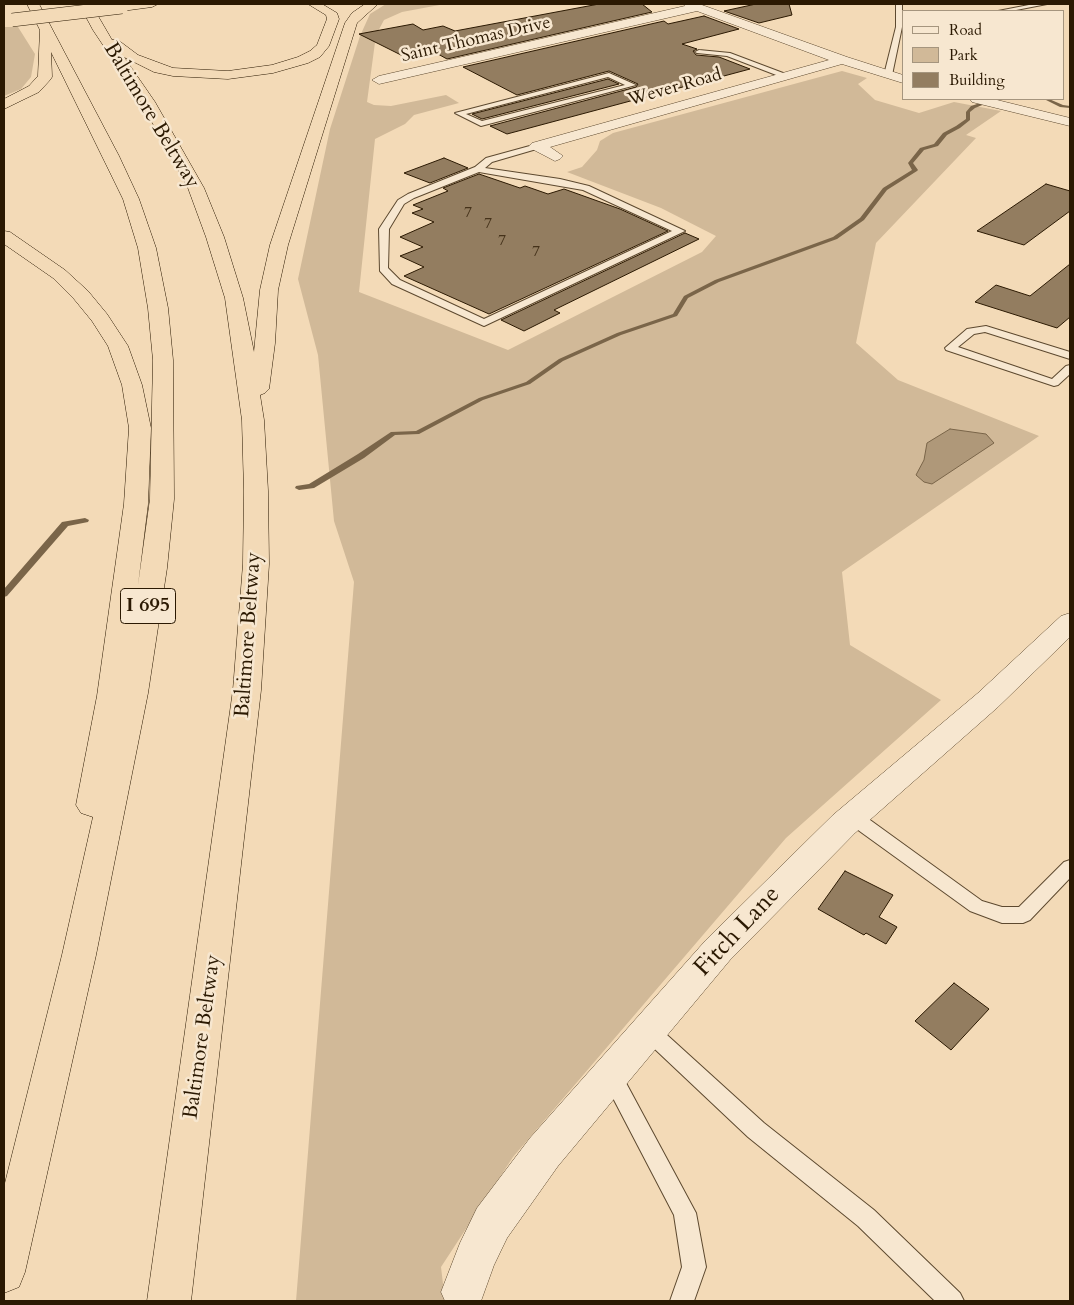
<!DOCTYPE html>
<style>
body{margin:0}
#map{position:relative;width:1074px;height:1305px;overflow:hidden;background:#f3dab7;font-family:Cardo,serif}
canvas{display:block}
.frame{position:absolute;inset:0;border:5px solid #2b1902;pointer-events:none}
.legend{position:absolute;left:902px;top:10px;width:162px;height:90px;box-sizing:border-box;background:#f7e7d0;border:1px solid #a5957e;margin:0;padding:6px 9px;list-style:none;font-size:15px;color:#2b1902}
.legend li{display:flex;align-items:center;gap:10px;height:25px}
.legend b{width:25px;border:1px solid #a5957e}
</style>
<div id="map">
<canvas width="1074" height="1305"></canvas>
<div class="frame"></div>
<ul class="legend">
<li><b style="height:6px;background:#f7e7d0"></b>Road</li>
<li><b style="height:14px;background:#d1b998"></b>Park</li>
<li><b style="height:14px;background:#937d60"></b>Building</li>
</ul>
</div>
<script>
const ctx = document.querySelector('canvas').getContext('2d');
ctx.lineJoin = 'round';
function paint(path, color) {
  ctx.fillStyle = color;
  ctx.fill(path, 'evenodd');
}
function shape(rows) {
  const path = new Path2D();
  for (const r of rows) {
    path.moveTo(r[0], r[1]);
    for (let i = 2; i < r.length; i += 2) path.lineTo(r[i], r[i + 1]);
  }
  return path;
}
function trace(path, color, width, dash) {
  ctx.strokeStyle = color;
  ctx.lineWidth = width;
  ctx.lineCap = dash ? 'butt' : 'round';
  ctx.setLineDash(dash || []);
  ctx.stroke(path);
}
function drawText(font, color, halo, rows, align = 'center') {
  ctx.font = font + ' Cardo,serif';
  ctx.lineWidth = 5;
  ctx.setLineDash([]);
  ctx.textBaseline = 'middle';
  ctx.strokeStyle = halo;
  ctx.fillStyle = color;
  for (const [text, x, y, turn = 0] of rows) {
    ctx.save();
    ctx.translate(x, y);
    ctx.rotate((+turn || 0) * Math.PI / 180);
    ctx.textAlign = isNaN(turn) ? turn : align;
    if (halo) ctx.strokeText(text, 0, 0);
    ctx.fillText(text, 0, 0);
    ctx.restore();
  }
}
paint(shape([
 [386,4,445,4,402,12,384,20,376,35,367,102,374,105,391,106,446,95,459,103,414,115,405,124,375,139,359,292,508,350,702,252,716,236,661,208,567,172,582,167,597,150,600,141,613,133,842,71,867,78,858,84,875,100,919,113,954,102,1001,111,966,135,976,138,876,243,856,343,898,380,1039,436,842,572,850,645,941,700,786,838,513,1157,441,1267,445,1301,296,1301,354,582,334,521,318,355,298,279,330,129,360,36,370,14],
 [4,27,18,27,35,54,31,77,21,89,4,96]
]), '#d1b998');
const water = shape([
 [950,429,986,434,994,443,932,484,924,482,916,475,924,460,927,443,950,429]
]);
paint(water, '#af9879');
trace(water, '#7a6549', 1);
paint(shape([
 [992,99,997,99,975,108,970,112,970,120,960,128,947,135,938,146,924,150,913,163,918,170,917,171,887,190,864,220,837,239,719,282,688,298,677,316,621,335,563,361,530,384,483,400,419,434,395,435,364,458,314,488,299,490,295,488,296,486,309,484,358,454,391,432,416,431,479,398,526,382,559,359,617,333,673,314,684,296,715,280,833,237,860,218,883,188,912,170,908,163,920,148,934,144,943,133,956,126,966,119,966,112,971,106,992,99],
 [1044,99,1049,99,1063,105,1070,106,1070,108,1060,107,1044,99],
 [85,518,89,520,88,522,68,526,7,596,4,597,4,589,62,522,85,518]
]), '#7a6549');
const building = shape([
 [599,4,642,4,652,12,447,59,438,54,411,60,359,34,413,24,423,30,443,26,455,31,599,4],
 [756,4,789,4,792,15,759,23,724,11,756,4],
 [704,16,739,29,682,44,697,49,693,51,696,55,719,57,750,69,507,134,490,126,636,87,638,84,609,71,517,95,463,67,664,21,668,24,704,16],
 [608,79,619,84,482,119,472,114,608,79],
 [444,158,468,168,430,183,404,173,444,158],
 [479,174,520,188,525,186,548,194,564,189,620,209,668,231,489,314,404,276,424,267,400,256,423,247,400,237,434,222,412,213,423,209,413,205,448,191,443,188,479,174],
 [1046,184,1070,191,1070,211,1024,245,977,231,1046,184],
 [685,233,699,239,554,310,560,313,524,331,501,320,685,233],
 [1070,264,1070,317,1057,328,975,302,996,285,1030,296,1070,264],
 [845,871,893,895,879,917,897,927,886,944,866,933,864,935,818,909,845,871],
 [954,983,989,1009,951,1050,915,1021,954,983]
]);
paint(building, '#937d60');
trace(building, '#2b1902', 1);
const service = shape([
 [896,4,902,4,902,27,892,75,888,77,884,75,896,27,896,4],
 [1034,4,1047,4,1011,11,998,11,1034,4],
 [699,50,730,53,791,76,784,78,727,56,697,53,695,52,699,50],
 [609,73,636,85,481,126,455,113,609,73],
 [608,77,625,85,482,121,466,114,608,77],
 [537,144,541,146,540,148,492,162,485,168,560,179,589,186,685,231,484,326,392,284,380,271,379,229,398,200,408,194,475,167,486,158,537,144],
 [479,172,583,190,672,231,484,319,400,280,388,268,389,229,404,204,414,198,479,172],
 [986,326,1070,352,1070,359,985,332,974,334,958,347,1052,379,1066,366,1070,365,1070,374,1058,385,1054,386,946,350,945,348,967,329,986,326],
 [853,810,859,812,982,901,1002,907,1019,907,1064,862,1070,860,1070,878,1030,920,1023,923,1002,923,970,911,847,822,844,817,847,812,853,810],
 [649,1022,656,1025,764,1123,874,1210,960,1293,964,1301,935,1301,858,1226,748,1137,642,1037,639,1031,642,1025,649,1022],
 [611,1066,618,1068,696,1213,706,1267,694,1301,670,1301,682,1267,674,1215,601,1075,604,1068,611,1066]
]);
const minor = shape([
 [683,4,702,5,847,57,903,75,903,83,842,64,550,147,563,156,560,159,555,161,532,149,529,146,532,143,829,60,697,11,379,84,372,80,379,76,685,6,683,4],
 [970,99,993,99,1070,118,1070,126,972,102,970,99],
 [1070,613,1070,637,998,707,855,833,730,960,558,1166,507,1238,494,1265,481,1301,445,1301,441,1292,460,1243,477,1208,530,1138,706,940,833,815,978,693,1061,616,1070,613]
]);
const trunk = shape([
 [158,4,152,7,122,11,116,7,121,4,158,4]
]);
const motorway = shape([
 [27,4,39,4,119,156,139,199,156,248,168,308,173,360,174,499,167,568,148,693,96,955,25,1272,19,1287,4,1293,4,1187,62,955,93,817,81,813,76,805,97,696,124,504,129,428,122,385,108,346,92,321,74,299,53,278,4,244,4,231,10,232,65,270,88,291,107,314,128,346,142,385,151,428,148,504,138,585,150,499,153,360,148,308,138,248,123,199,51,52,52,77,50,80,39,92,4,109,4,99,29,86,38,76,40,30,27,4],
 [79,4,91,4,112,40,118,40,138,55,173,68,228,71,272,65,298,57,310,51,317,45,327,19,326,15,308,4,322,4,337,13,339,19,329,46,320,57,308,63,273,73,228,79,173,76,154,72,124,57,155,102,204,188,224,237,243,298,254,352,260,290,270,245,345,23,352,13,365,4,378,4,357,23,288,245,278,290,275,343,269,389,265,393,260,395,264,420,268,491,269,564,261,690,191,1301,147,1301,233,690,243,564,244,491,242,420,225,298,206,237,188,188,141,102,93,30,79,4]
]);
trace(service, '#5d492f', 2);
trace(minor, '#5d492f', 1);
trace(trunk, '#2b1902', 1);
trace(motorway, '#2b1902', 1);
paint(service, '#f7e7d0');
paint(minor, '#f7e7d0');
paint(trunk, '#f3dab7');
paint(motorway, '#f3dab7');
const trunkBridge = shape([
 [12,20,122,7]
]);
trace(trunkBridge, '#2b1902', 14, []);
trace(trunkBridge, '#f3dab7', 13);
drawText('16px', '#45321a', null, [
 ["7",468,213],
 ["7",488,224],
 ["7",502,241],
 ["7",536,252]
]);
drawText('18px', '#2b1902', '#f7e7d0', [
 ["Saint Thomas Drive",476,40,-13],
 ["Wever Road",675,88,-16]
]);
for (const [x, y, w] of [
 [148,606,55]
]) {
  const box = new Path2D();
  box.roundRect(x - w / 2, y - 17.5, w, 35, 4);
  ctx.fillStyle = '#f7e7d0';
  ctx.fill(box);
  trace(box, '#2b1902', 1);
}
drawText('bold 20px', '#2b1902', null, [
 ["I 695",148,606]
]);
drawText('21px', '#2b1902', '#f7e7d0', [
 ["Baltimore Beltway",151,116,59],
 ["Baltimore Beltway",249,635,-86],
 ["Baltimore Beltway",203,1037,-82]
]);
drawText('25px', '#2b1902', '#f7e7d0', [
 ["Fitch Lane",738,932,-47]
]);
</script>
